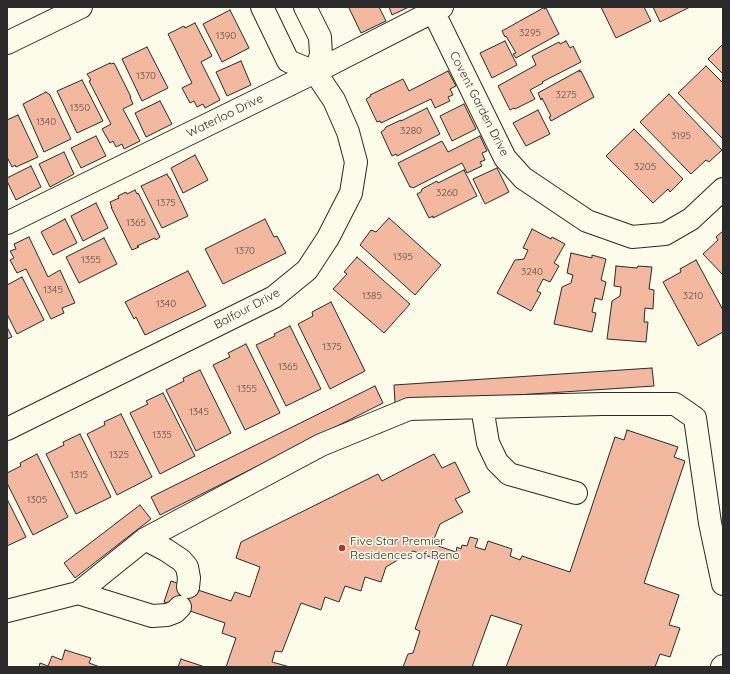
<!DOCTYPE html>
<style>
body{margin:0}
#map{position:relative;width:730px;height:674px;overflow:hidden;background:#fdfbea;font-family:Quicksand,sans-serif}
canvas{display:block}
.frame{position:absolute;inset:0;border:8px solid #2b2b2b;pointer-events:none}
</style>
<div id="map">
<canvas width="730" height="674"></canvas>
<div class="frame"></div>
</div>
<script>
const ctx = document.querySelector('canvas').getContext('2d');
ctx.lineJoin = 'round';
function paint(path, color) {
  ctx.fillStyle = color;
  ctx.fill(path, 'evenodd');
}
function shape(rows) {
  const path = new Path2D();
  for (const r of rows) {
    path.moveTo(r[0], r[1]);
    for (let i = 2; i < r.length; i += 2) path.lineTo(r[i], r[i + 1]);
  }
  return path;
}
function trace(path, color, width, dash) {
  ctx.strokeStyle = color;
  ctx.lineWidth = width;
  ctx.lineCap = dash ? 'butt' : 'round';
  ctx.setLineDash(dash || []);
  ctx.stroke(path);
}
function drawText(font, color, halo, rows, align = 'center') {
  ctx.font = font + ' Quicksand,sans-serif';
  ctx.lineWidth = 3;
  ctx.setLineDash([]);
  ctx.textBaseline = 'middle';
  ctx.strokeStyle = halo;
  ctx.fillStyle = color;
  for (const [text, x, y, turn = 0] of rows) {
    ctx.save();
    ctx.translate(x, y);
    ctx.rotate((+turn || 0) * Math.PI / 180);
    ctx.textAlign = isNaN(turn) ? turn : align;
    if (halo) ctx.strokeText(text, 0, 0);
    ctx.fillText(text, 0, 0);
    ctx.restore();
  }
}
const building = shape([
 [350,7,379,7,386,21,361,33,349,8,350,7],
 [389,7,409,7,392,15,389,7],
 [545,7,544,9,546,8,559,34,516,58,513,54,516,53,506,36,505,37,502,31,545,7],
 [601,7,644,7,651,21,616,38,601,7],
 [653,7,690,7,660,22,653,7],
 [230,10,249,48,222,62,203,24,230,10],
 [195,23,212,56,201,62,220,100,205,108,203,104,197,107,194,101,190,103,182,88,192,83,168,34,184,26,185,28,195,23],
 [505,41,517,65,492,78,480,53,505,41],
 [566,41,570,48,573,46,581,62,542,82,543,83,530,90,535,99,515,109,514,108,510,110,498,86,536,65,532,56,559,42,560,44,566,41],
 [723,44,723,74,708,59,723,44],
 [147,47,168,88,142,101,122,59,147,47],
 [241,61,251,85,227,96,216,72,241,61],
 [110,63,111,64,114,63,131,97,130,97,133,104,123,109,140,141,124,149,122,144,116,147,113,141,110,143,102,129,111,124,89,81,91,80,87,74,110,63],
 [706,66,723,83,723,139,678,93,706,66],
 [580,70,579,72,581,71,594,97,551,121,549,117,551,116,542,98,541,100,538,93,580,70],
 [448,71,456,86,450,89,453,95,448,97,450,101,435,108,431,99,381,123,380,121,377,122,366,99,371,96,370,95,403,79,409,91,448,71],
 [82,80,103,121,77,133,57,91,82,80],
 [46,92,50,95,71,139,44,152,23,104,46,92],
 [669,94,722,150,709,162,706,160,691,174,640,122,669,94],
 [160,101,172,124,146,137,135,113,160,101],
 [464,104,476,129,452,141,440,116,464,104],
 [427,108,440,134,397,156,396,154,392,156,381,132,384,130,386,127,401,120,401,121,427,108],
 [538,110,550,134,526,146,513,123,538,110],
 [18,115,38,157,16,167,15,165,12,167,7,157,7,120,18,115],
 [634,129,683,179,670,192,668,189,653,203,606,156,634,129],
 [96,136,106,156,81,168,71,148,96,136],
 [480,136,487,151,482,153,485,160,480,162,482,166,467,173,462,163,413,188,412,187,410,187,398,163,442,141,448,152,480,136],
 [64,152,74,174,50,187,39,164,64,152],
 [195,155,208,180,183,193,171,168,195,155],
 [31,166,41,187,16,200,7,181,7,178,31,166],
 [497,168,509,192,485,204,473,179,497,168],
 [464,170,477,196,433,218,433,216,429,218,417,194,421,192,422,189,437,181,438,183,464,170],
 [167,174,169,178,170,178,188,216,162,228,141,186,167,174],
 [135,190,137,194,138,193,160,237,156,240,155,238,137,246,139,247,132,250,111,207,112,208,110,202,119,198,118,196,126,192,127,194,135,190],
 [96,203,108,228,83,241,71,216,96,203],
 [389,218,441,265,415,295,360,245,371,230,376,232,389,218],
 [65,219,77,243,53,255,41,232,65,219],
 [265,219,274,237,277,236,286,253,223,284,205,249,265,219],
 [532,229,551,239,552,237,565,244,554,263,559,266,550,282,543,279,537,291,541,293,531,311,497,293,515,260,524,259,528,250,523,248,532,229],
 [723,231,723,275,703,254,718,240,716,237,723,231],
 [29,237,48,277,60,270,75,303,62,308,64,313,51,319,26,269,17,273,10,260,14,258,10,251,16,249,14,244,29,237],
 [104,238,117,264,79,283,66,257,104,238],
 [571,253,592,258,592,255,606,259,601,280,606,282,602,300,595,298,592,312,596,313,592,332,554,324,562,287,571,283,573,275,567,273,571,253],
 [357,257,410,304,384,333,333,289,347,274,344,272,357,257],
 [696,260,723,310,723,332,698,346,663,282,681,272,680,269,696,260],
 [616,266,637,268,638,266,652,267,649,289,654,290,653,309,645,308,644,322,648,322,646,342,607,339,612,301,620,296,621,287,614,286,616,266],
 [188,271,206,306,145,335,136,317,134,319,125,302,188,271],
 [22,277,44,320,17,334,7,314,7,285,22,277],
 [331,302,365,371,330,389,298,324,313,316,312,312,331,302],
 [290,326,321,389,286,406,256,345,275,336,274,334,290,326],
 [7,327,12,337,7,339,7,327],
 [246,344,280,413,245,430,213,365,230,357,228,353,246,344],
 [652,368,654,386,395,403,394,385,652,368],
 [200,370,231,433,196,451,166,390,184,381,183,378,200,370],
 [375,386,383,403,160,515,151,497,375,386],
 [163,393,195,456,160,474,130,413,148,404,146,401,163,393],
 [121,414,152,477,117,495,87,434,105,425,104,422,121,414],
 [627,430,678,447,674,457,685,461,644,583,679,595,669,625,680,628,670,657,660,654,655,667,506,667,522,625,491,615,472,667,403,667,408,654,413,653,420,631,415,629,439,560,413,551,386,567,381,582,365,577,361,591,345,586,339,602,325,597,321,610,301,603,282,652,275,651,272,662,290,667,226,667,236,638,222,633,225,623,164,602,171,581,231,601,235,592,250,597,260,567,236,558,241,542,378,474,382,481,434,454,442,468,455,462,470,492,455,499,463,512,440,524,432,544,456,552,457,547,461,549,462,545,467,546,470,537,478,539,475,547,485,550,488,541,512,549,510,556,520,560,522,556,570,572,615,437,624,440,627,430],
 [80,434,111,497,76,514,46,454,64,445,63,442,80,434],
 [37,454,68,517,33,535,7,483,7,473,21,466,20,463,37,454],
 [7,499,26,537,7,546,7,499],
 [140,505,151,519,75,578,64,563,140,505],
 [65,650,91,658,89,663,100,667,39,667,40,663,48,666,52,656,62,660,65,650],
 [181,659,205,667,178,667,181,659]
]);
paint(building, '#f2b8a0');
trace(building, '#2b2b2b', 1);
const minor = shape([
 [305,7,320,37,321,55,315,72],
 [433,11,505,158,523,178,587,221,632,237,665,234,691,219,723,189],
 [7,43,81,7],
 [7,223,315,72,442,7],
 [482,407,488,443,497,462,509,474,576,493],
 [7,429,274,297,307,270,328,238,351,193,356,162,348,132,334,100,315,72,288,61,262,7],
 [145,539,166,550,181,560,187,567,189,578,188,587],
 [78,593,152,616,167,615,175,612,180,607],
 [7,611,78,593,145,539,321,445,409,409,602,404,675,404,695,418,710,523,723,584],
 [722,667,723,666]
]);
trace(minor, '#2b2b2b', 24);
trace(minor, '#fdfbea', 22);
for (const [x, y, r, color] of [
 [342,548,4,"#c62828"]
]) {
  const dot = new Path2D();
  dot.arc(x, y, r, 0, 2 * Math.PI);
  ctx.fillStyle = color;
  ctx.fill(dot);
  trace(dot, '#fdfbea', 1.5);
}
drawText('10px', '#5d4e48', null, [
 ["3295",530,33],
 ["1390",226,36],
 ["1370",146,76],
 ["3275",566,95],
 ["1350",80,108],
 ["1340",46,122],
 ["3280",411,131],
 ["3195",681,136],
 ["3205",645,167],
 ["3260",447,193],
 ["1375",166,203],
 ["1365",136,223],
 ["1370",245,251],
 ["1395",403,257],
 ["1355",91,260],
 ["3240",532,272],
 ["1345",53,290],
 ["1385",372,296],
 ["3210",693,296],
 ["1340",166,304],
 ["1375",332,347],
 ["1365",288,367],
 ["1355",247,389],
 ["1345",199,412],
 ["1335",162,435],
 ["1325",119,455],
 ["1315",79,475],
 ["1305",37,500]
]);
drawText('12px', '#2b2b2b', '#fdfbea', [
 ["Covent Garden Drive",479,104,63],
 ["Waterloo Drive",225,116,-26],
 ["Balfour Drive",247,309,-28]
]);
drawText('12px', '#2b2b2b', '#fdfbea', [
 ["Five Star Premier",350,541],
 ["Residences of Reno",350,555]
], 'left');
</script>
